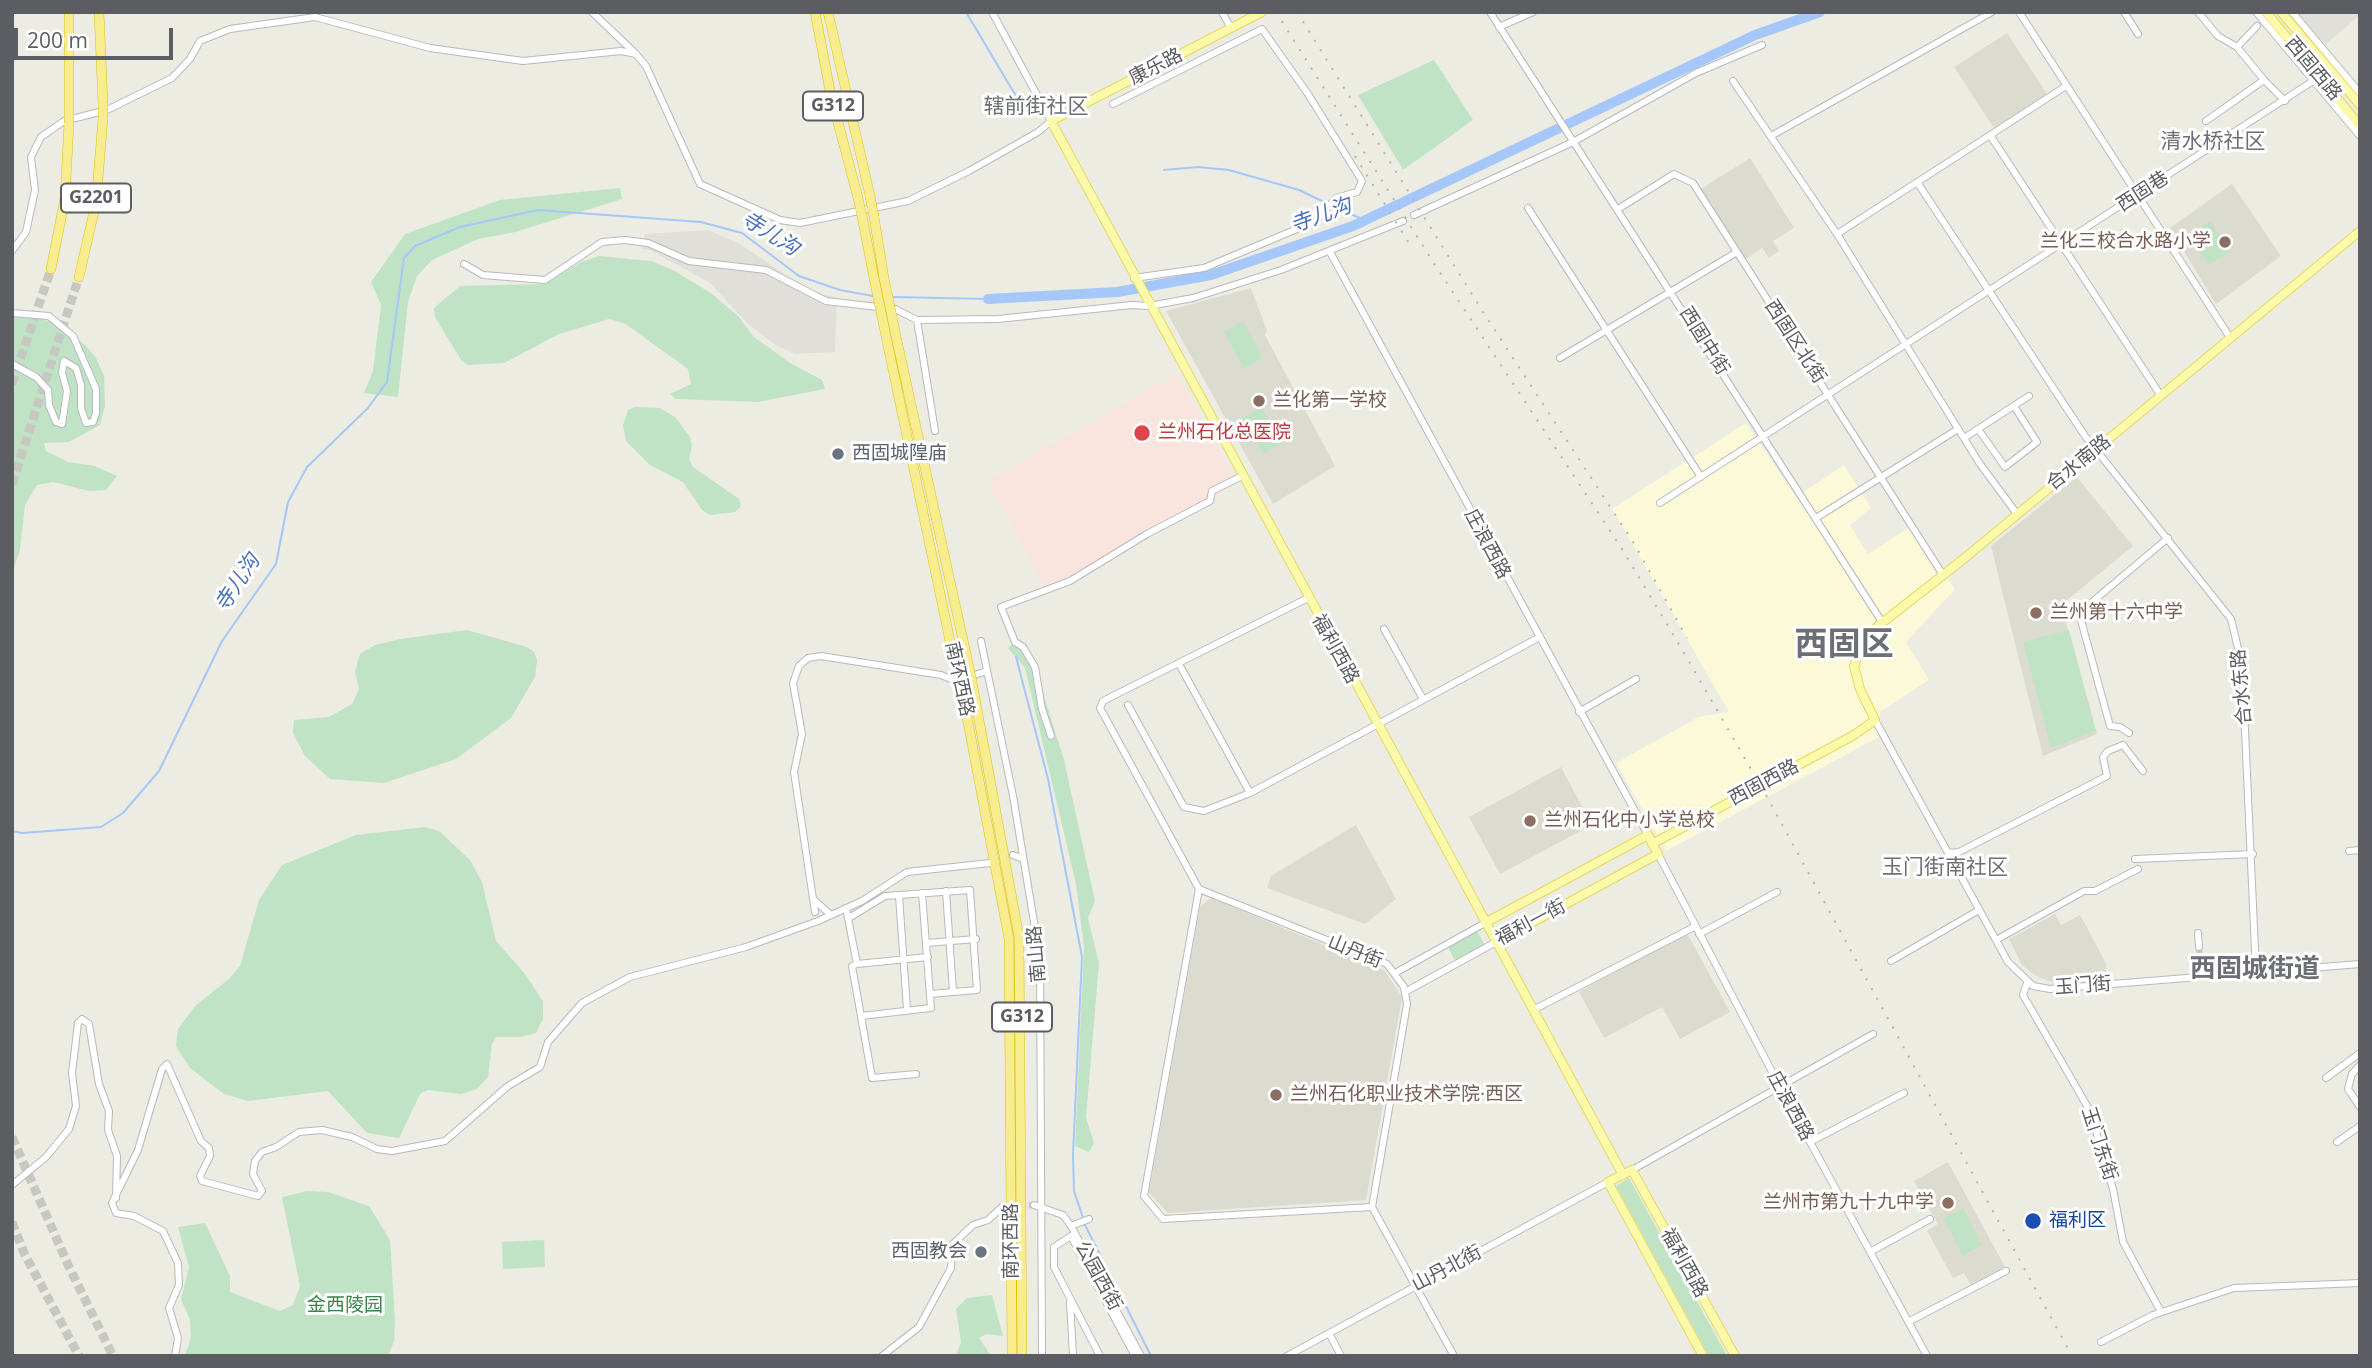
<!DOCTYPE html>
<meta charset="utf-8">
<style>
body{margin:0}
#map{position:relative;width:2372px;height:1368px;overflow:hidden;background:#ecece2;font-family:"Open Sans",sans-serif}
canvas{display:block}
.frame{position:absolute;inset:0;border:14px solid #5b5d62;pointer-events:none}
.scale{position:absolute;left:14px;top:28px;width:159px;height:32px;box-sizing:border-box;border:4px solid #5b5d62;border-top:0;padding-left:9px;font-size:21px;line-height:24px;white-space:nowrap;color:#5b5d62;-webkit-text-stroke:5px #fff;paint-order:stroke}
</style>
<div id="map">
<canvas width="2372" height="1368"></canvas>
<div class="frame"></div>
<div class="scale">200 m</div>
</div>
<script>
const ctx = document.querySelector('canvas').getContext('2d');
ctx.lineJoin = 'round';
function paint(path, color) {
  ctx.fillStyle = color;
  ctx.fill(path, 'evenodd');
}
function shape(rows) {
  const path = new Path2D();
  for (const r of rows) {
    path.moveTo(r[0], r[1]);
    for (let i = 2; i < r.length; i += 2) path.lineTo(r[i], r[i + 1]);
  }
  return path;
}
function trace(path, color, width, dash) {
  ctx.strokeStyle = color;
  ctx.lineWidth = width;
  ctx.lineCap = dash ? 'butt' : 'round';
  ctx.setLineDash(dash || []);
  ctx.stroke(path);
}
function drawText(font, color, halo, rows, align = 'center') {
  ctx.font = font + ' "Open Sans","Noto Sans SC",sans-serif';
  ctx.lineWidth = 6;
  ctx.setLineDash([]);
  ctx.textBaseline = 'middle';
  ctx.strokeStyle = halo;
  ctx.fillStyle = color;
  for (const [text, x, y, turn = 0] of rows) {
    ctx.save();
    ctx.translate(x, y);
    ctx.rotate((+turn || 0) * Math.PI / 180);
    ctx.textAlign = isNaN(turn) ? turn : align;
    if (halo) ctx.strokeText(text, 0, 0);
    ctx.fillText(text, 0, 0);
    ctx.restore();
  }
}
paint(shape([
 [1746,423,1796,497,1844,465,1871,508,1850,525,1868,554,1911,526,1955,589,1906,642,1929,680,1880,712,1881,736,1666,851,1616,763,1699,717,1729,712,1612,509]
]), '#fcf9d8');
paint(shape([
 [2297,12,2360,12,2360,15,2325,45],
 [708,230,738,243,815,294,837,297,835,352,795,354,777,346,748,324,710,283,650,250,642,249,645,234]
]), '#e0dfda');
paint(shape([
 [2007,33,2047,94,1994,128,1954,67],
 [1750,158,1794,228,1773,241,1779,251,1769,258,1762,248,1746,259,1701,189],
 [2232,184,2281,256,2216,304,2170,228],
 [1251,288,1267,331,1265,335,1335,466,1273,504,1166,311],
 [2077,477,2133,546,2061,605,2097,734,2043,756,1991,546],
 [1561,767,1592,825,1500,874,1469,817],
 [1356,825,1396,899,1365,924,1267,888,1271,876],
 [1211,898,1384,970,1402,997,1366,1200,1168,1213,1149,1193,1200,907],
 [2055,914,2061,925,2080,915,2106,963,2106,977,2054,983,2036,976,2022,965,2009,939],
 [1687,933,1730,1012,1680,1039,1662,1007,1604,1038,1579,992],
 [1948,1162,2005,1267,1971,1285,1964,1273,1953,1278,1927,1231,1938,1224,1914,1181]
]), '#dcdbd0');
paint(shape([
 [1177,374,1238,483,1071,577,1044,587,988,481]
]), '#f9e5de');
paint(shape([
 [1434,60,1473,120,1403,170,1358,95],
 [620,188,622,199,515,232,478,239,432,260,417,276,408,302,398,397,364,393,373,371,381,305,371,282,405,234,500,200],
 [2210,221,2230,252,2209,265,2189,235],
 [599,256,651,261,675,271,712,294,738,316,754,337,790,363,822,380,825,389,758,402,676,399,670,394,691,384,688,369,624,323,609,319,559,334,504,363,468,365,461,360,435,317,434,308,460,286,545,284,581,262],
 [12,311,60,324,85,345,96,358,104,376,105,406,100,425,69,442,44,443,46,451,68,462,95,466,117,476,106,490,89,491,53,482,37,485,25,505,20,550,12,574],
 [1243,321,1263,358,1244,368,1224,332],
 [635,407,660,408,675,417,690,437,692,445,689,460,693,467,739,499,741,506,735,512,710,515,702,510,683,482,650,465,626,441,623,425,628,410],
 [1262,407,1282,443,1263,454,1242,418],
 [467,630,527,647,534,652,537,660,535,677,511,718,456,759,384,783,330,779,305,756,293,733,294,720,329,717,352,704,359,689,355,672,360,654,375,645,400,639],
 [2069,630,2096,731,2051,748,2023,642],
 [1012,644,1022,646,1031,655,1064,760,1095,901,1088,918,1099,963,1086,1117,1094,1143,1089,1152,1075,1146,1084,947,1076,884,1025,668,1008,648],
 [425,827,439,831,470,860,482,882,496,941,525,974,543,1001,543,1019,536,1033,520,1037,496,1037,492,1044,488,1077,477,1089,461,1094,427,1090,420,1094,399,1138,367,1133,328,1091,248,1101,224,1094,190,1068,176,1046,178,1029,195,1006,229,979,240,966,259,900,282,865,356,835],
 [1477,931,1485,945,1455,961,1448,947],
 [1629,1178,1727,1356,1709,1356,1616,1186],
 [307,1191,328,1192,369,1206,390,1240,395,1320,394,1341,388,1356,185,1356,191,1338,190,1320,181,1299,189,1267,178,1227,205,1223,230,1276,230,1292,280,1311,293,1305,300,1286,282,1197],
 [1963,1208,1982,1245,1963,1256,1943,1218],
 [544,1240,545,1267,503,1269,502,1242],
 [992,1295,1003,1336,986,1334,979,1338,991,1356,956,1356,961,1342,956,1309,967,1298]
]), '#c0e3c5');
trace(shape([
 [966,12,1026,113],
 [1164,170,1198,167,1229,170,1299,190,1328,204],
 [1333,207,1365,220],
 [893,297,988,299],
 [1016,657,1048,779,1082,957,1073,1154,1074,1191,1083,1218],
 [12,831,22,833,101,827,123,813,159,771,222,641,276,564,288,502,307,467,368,408,387,382,404,258,415,246,460,227,538,210,701,222,742,233,799,276,840,290,873,296],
 [1084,1223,1151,1356]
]), '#a5c7fa', 2);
trace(shape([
 [988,299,1117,292,1211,275,1353,226,1755,35,1820,12]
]), '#a5c7fa', 10);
trace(shape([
 [2199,947,2200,964],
 [1002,1207,1034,1205]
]), '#c8c8c2', 6, [6, 3]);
trace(shape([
 [12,384,51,269],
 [12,484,79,277],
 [12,1137,69,1267,113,1356],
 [12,1222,24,1253,79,1356]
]), '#c8c8c2', 9, [9, 4.5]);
const minor = shape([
 [592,12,634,52],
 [1222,12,1231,28],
 [1490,12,1882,622],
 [2019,12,2231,339],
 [2124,12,2138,34],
 [2198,12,2218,36,2237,47,2257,26],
 [2256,12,2360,136],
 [2292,12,2360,93],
 [1499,27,1533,12],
 [2264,80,2285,101],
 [1733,81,1837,234,1980,464,2017,514],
 [1113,104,1262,29,1308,94,1362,181,1357,192,1336,198,1316,221,1204,268,1134,278],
 [2206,121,2264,80,2237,47],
 [1990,135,2161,396],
 [1771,136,1992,12],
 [1917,182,2085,436,2231,619,2242,665,2256,972],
 [1528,208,1701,477],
 [1618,209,1674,174,1693,183,1943,575],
 [1414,215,1573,142,1696,73,1762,45],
 [1837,234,2066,86],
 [12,251,26,232,35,190,31,157,41,137,64,121,107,110,172,78,190,59,200,41,230,29,315,17,430,48,523,61,621,51,636,54,646,66,700,184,780,220,800,223,908,201,969,171,1038,132,1051,121,992,12],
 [1330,252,1648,835],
 [464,264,483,275,545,280,602,242,625,240,648,243,689,261,766,270,826,301,895,309,917,320,998,319,1132,305,1149,306,1193,298,1281,270,1403,221],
 [12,313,49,316,73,336,96,389,96,413,93,422,86,423,81,408,81,385,76,368,64,361,62,373,67,391,62,424,56,422,49,405,48,390,36,377,12,364],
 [917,320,935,431],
 [1560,358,1737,252],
 [1978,429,2005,467,2037,442,2014,406],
 [1964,438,2029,396],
 [1660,503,2330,70],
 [1816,518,1958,429],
 [1308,598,1103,701,1100,708,1199,889,1387,964,1404,987,1407,1004,1372,1207,1454,1356],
 [1384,629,1423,699],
 [981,641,1013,796,1040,958,1042,1356],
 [1179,664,1250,793],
 [1128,705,1184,807,1204,811,1250,793,1538,638],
 [1579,712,1636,679],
 [1875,720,2008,962,2033,986,2050,989,2360,964],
 [2129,733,2120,727,2110,726,2079,613,2168,538],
 [1051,736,1042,709,1035,667,1023,647,1015,642,1001,607,1070,581,1147,534,1210,501,1212,491,1242,476],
 [2349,851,2360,850],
 [1948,853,1959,852,2107,776,2103,757,2108,751,2123,745,2143,771],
 [1658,854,1780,1087,1927,1356],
 [1013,855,1023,859],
 [2135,859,2253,854],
 [1199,889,1144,1196,1163,1219,1372,1207],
 [946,891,953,992],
 [899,896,907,1009],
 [813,899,831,915],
 [846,908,857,964,928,957],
 [815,912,794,772,802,734,793,683,799,666,808,658,821,656,941,675,956,681,987,671],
 [849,918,885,896,970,890,977,990,930,994],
 [2198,933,2199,947],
 [1699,934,1777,892],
 [1996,940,2084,891,2095,891,2138,869],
 [927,943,976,939],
 [1891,961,1979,910],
 [857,964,852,966,872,1078,916,1074],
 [2200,964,2201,977],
 [1395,973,1485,923],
 [2027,983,2023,995,2090,1111,2113,1189,2123,1242,2161,1312],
 [1405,992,1496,942],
 [1533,1010,1696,926],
 [861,1016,931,1008,922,893],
 [2360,1065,2352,1074,2348,1089,2360,1107],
 [2326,1078,2360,1053],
 [1810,1142,1904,1093],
 [2337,1142,2360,1126],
 [1632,1170,1873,1034],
 [12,1185,46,1157,69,1129,76,1106,72,1073,78,1023,82,1019,89,1024,99,1084,109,1111,108,1130,117,1156,116,1198],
 [1034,1205,1063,1215,1071,1226,1141,1356],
 [1071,1226,1089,1219],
 [1870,1252,1930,1219],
 [1070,1302,1073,1356],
 [1908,1322,2006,1271],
 [1329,1333,1341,1356],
 [2101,1342,2153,1315,2234,1288,2360,1283],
 [175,1356,178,1338,169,1308,179,1285,178,1263,163,1231,134,1216,116,1213,112,1203,138,1150,162,1069,167,1064,201,1141,209,1148,210,1156,200,1176,202,1181,258,1196,262,1191,253,1174,255,1161,262,1152,276,1147,299,1132,322,1130,352,1137,377,1149,392,1151,445,1141,508,1086,540,1067,548,1042,582,1003,630,977,746,947,818,921,862,901,907,872,990,863],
 [882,1356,919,1327,951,1268,952,1245,973,1225,988,1220,1002,1207],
 [1100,1356,1054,1267,1054,1247,1071,1236,1135,1356],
 [1287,1356,1608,1182]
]);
const major = shape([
 [1262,12,1051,121,1623,1175],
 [2266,12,2360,126],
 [2281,12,2360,105],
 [1652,844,1854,735,1875,720,1860,689,1854,666,1862,644,1873,630,1961,561,2360,231],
 [1485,923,1648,835,1658,854,1496,942],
 [1703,1356,1608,1182,1632,1170,1735,1356]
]);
const highway = shape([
 [69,12,69,115],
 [99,12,103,105],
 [815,12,831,96,858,198],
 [828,12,870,196],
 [862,216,874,278],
 [874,217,884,278],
 [51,269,65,198,69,123],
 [79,277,96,203,103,118],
 [887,341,950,641],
 [897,341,963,640],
 [972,682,1019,937,1022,1356],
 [961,685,1009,939,1012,1356]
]);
trace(minor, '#b8b9be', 8);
trace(major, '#e9d85f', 10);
trace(highway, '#e2c10d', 10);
trace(minor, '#fff', 6);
trace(major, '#fafaaa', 8);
trace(highway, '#f7ed8f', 9);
trace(shape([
 [1276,12,1435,265,1622,549,1680,646,1766,795,2072,1356],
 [1297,12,1483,312,1633,542,1687,638],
 [1355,156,1412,248]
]), '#b3b4b4', 2, [2, 9]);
const highwayBridge = shape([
 [69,115,69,123],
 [103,118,103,105],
 [870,196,874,217],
 [858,198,862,216],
 [874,278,887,341],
 [884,278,897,341],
 [963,640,972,682],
 [950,641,961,685]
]);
trace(highwayBridge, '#e2c10d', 10, []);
trace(highwayBridge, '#f7ed8f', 9);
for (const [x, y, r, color] of [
 [2225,242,7,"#8d6e63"],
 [1259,401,7,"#8d6e63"],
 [1142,433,9,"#e0444e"],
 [838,454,7,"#6b7280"],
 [2036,613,7,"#8d6e63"],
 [1530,821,7,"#8d6e63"],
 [1276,1095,7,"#8d6e63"],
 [1948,1203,7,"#8d6e63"],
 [2033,1221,9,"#1a4fb4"],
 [981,1252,7,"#6b7280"]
]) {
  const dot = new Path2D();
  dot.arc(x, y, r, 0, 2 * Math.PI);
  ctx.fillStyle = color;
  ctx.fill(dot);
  trace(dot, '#fff', 2.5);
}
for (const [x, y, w] of [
 [833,106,60],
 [96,198,70],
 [1022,1017,60]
]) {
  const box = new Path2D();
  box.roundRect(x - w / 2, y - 14.5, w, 29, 5);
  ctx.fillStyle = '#fff';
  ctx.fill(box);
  trace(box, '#5b5d62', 2);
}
drawText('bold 18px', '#5b5d62', null, [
 ["G312",833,106],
 ["G2201",96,198],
 ["G312",1022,1017]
]);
drawText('19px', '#5b5d62', '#fff', [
 ["康乐路",1156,67,-27],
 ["西固西路",2313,69,50],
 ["西固巷",2143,192,-33],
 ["西固中街",1704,341,58],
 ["西固区北街",1795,342,57],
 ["合水南路",2079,463,-39],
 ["庄浪西路",1487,544,62],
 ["福利西路",1335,649,61],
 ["南环西路",959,679,78],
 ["合水东路",2242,687,-95],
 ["西固西路",1764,783,-28],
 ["福利一街",1531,923,-28],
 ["山丹街",1355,952,22],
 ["南山路",1037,954,-95],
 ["玉门街",2083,986,-4],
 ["庄浪西路",1790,1106,62],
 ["玉门东街",2099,1144,72],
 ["南环西路",1012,1241,-90],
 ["福利西路",1684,1263,61],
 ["山丹北街",1447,1269,-28],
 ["公园西街",1098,1276,61]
]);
drawText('19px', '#785e54', '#fff', [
 ["兰化三校合水路小学",2211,242,"right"],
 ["兰化第一学校",1273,401],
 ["兰州第十六中学",2050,613],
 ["兰州石化中小学总校",1544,821],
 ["兰州石化职业技术学院·西区",1290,1095],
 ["兰州市第九十九中学",1934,1203,"right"]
], 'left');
drawText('19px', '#be3a42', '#fff', [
 ["兰州石化总医院",1158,433]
], 'left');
drawText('19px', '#5b616d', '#fff', [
 ["西固城隍庙",852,454],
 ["西固教会",967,1252,"right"]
], 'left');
drawText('19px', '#164399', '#fff', [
 ["福利区",2049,1221]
], 'left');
drawText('19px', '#3a8249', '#fff', [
 ["金西陵园",345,1306]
]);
drawText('21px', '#6c6f74', '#fff', [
 ["辖前街社区",1036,107],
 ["清水桥社区",2213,142],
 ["玉门街南社区",1945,868]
]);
drawText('italic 21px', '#496fbc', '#fff', [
 ["寺儿沟",1321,216,-20],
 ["寺儿沟",770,234,32],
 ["寺儿沟",238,583,-57]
]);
drawText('bold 26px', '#6c6f74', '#fff', [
 ["西固城街道",2255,970]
]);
drawText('bold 33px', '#6c6f74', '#fff', [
 ["西固区",1844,646]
]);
</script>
